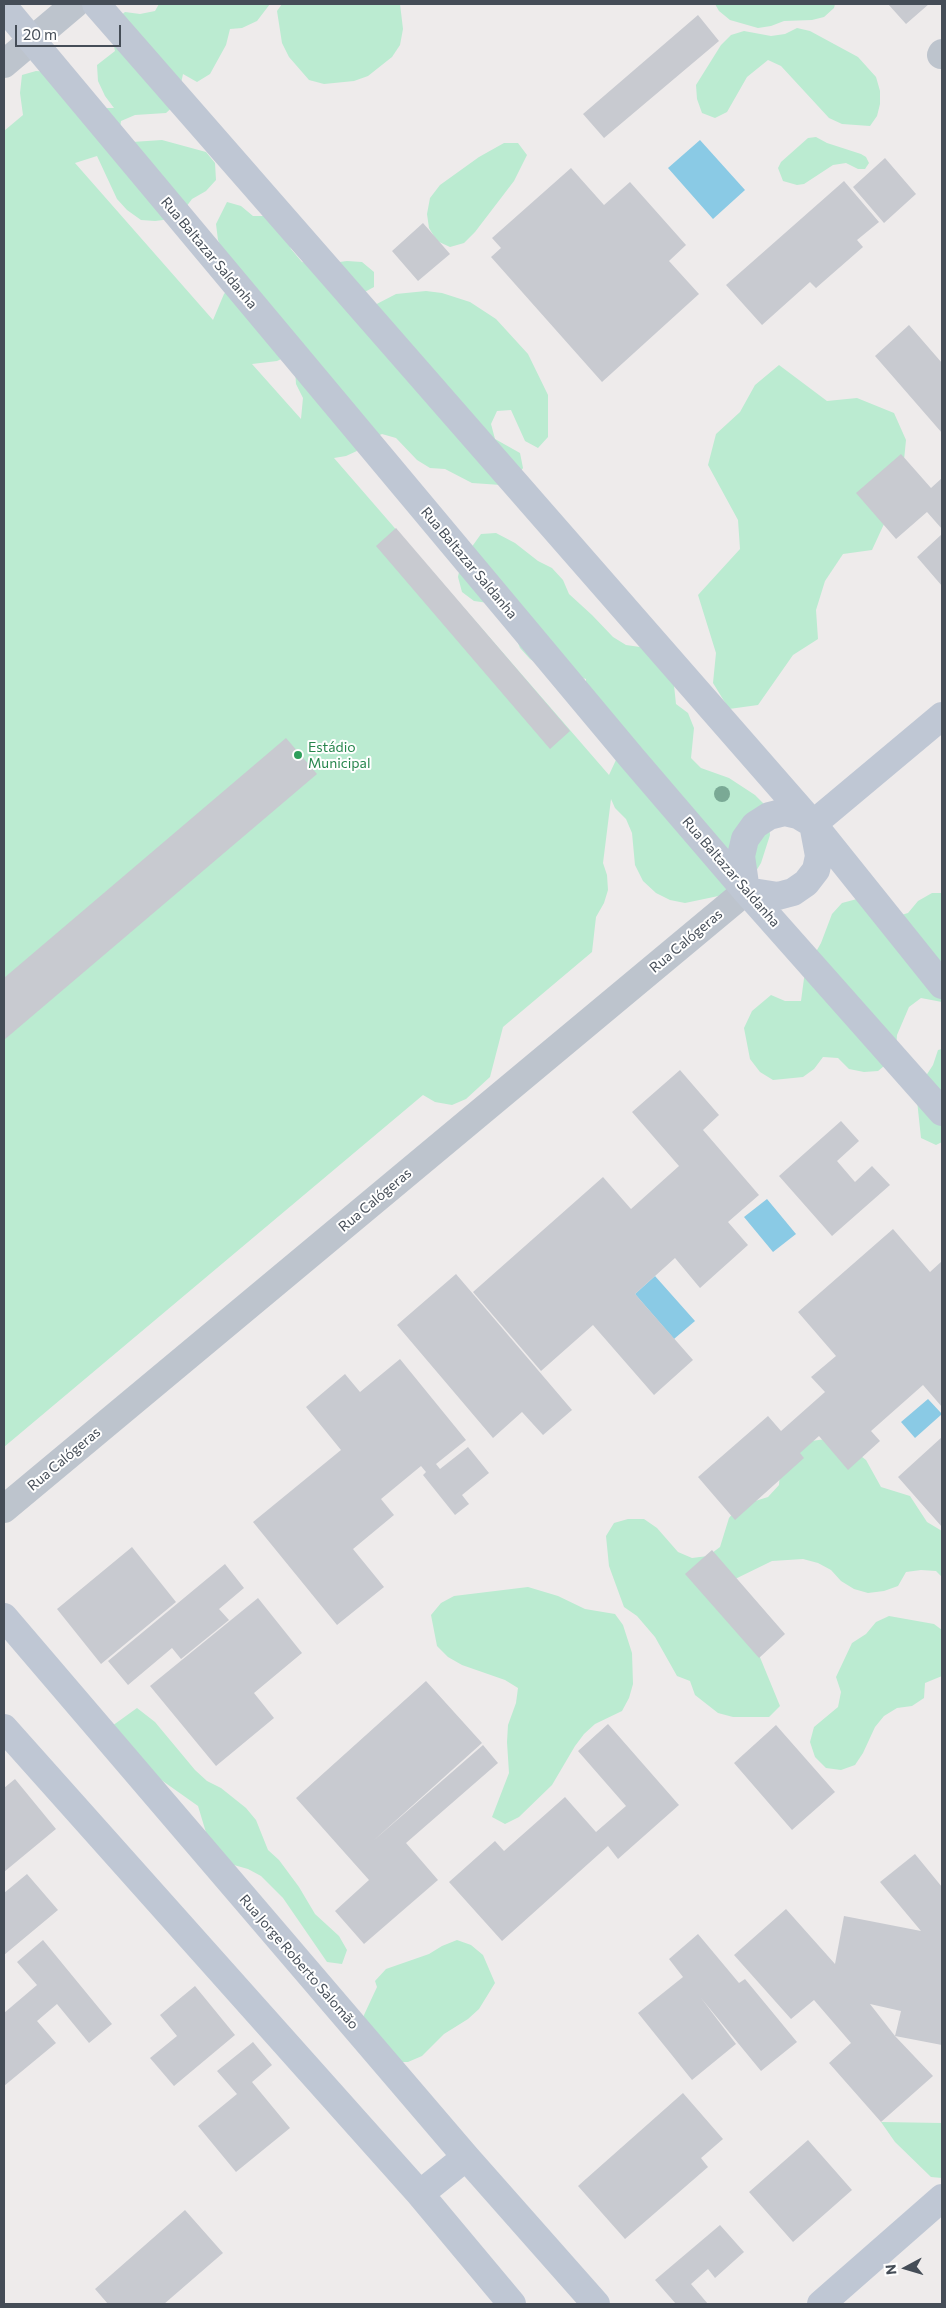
<!DOCTYPE html>
<meta charset="utf-8">
<style>
body{margin:0}
#map{position:relative;width:946px;height:2308px;overflow:hidden;background:#eeebeb;font-family:Commissioner,sans-serif}
canvas{display:block}
.frame{position:absolute;inset:0;border:5px solid #454d57;pointer-events:none}
.north{position:absolute;left:881px;top:2243px;width:50px;height:50px;-webkit-text-stroke:4px #fff;paint-order:stroke;rotate:264deg;font-size:14px;font-weight:700;line-height:20px;text-align:center;color:#454d57}
.north::after{content:'';display:block;margin:auto;width:18px;height:22px;background:#454d57;clip-path:polygon(50% 0,100% 100%,50% 72%,0 100%)}
.scale{position:absolute;left:15px;top:25px;width:106px;height:22px;box-sizing:border-box;border:2px solid #454d57;border-top:0;padding-left:6px;font-size:15px;line-height:18px;white-space:nowrap;color:#454d57;-webkit-text-stroke:4px #fff;paint-order:stroke}
</style>
<div id="map">
<canvas width="946" height="2308"></canvas>
<div class="frame"></div>
<div class="north">N</div>
<div class="scale">20 m</div>
</div>
<script>
const ctx = document.querySelector('canvas').getContext('2d');
ctx.lineJoin = 'round';
function paint(path, color) {
  ctx.fillStyle = color;
  ctx.fill(path, 'evenodd');
}
function shape(rows) {
  const path = new Path2D();
  for (const r of rows) {
    path.moveTo(r[0], r[1]);
    for (let i = 2; i < r.length; i += 2) path.lineTo(r[i], r[i + 1]);
  }
  return path;
}
function trace(path, color, width, dash) {
  ctx.strokeStyle = color;
  ctx.lineWidth = width;
  ctx.lineCap = dash ? 'butt' : 'round';
  ctx.setLineDash(dash || []);
  ctx.stroke(path);
}
function drawText(font, color, halo, rows, align = 'center') {
  ctx.font = font + ' Commissioner,sans-serif';
  ctx.lineWidth = 4;
  ctx.setLineDash([]);
  ctx.textBaseline = 'middle';
  ctx.strokeStyle = halo;
  ctx.fillStyle = color;
  for (const [text, x, y, turn = 0] of rows) {
    ctx.save();
    ctx.translate(x, y);
    ctx.rotate((+turn || 0) * Math.PI / 180);
    ctx.textAlign = isNaN(turn) ? turn : align;
    if (halo) ctx.strokeText(text, 0, 0);
    ctx.fillText(text, 0, 0);
    ctx.restore();
  }
}
paint(shape([
 [159,4,270,4,257,21,242,28,230,29,226,45,210,74,197,82,183,74,177,103,166,113,135,115,121,121,119,135,132,142,162,140,206,152,215,163,216,180,206,191,192,199,183,211,171,219,155,221,141,220,127,210,117,199,97,156,75,163,213,320,224,294,235,282,218,240,216,224,227,202,241,206,253,216,267,216,281,221,291,249,302,262,317,265,347,261,362,262,374,272,374,287,361,294,369,308,396,294,426,291,442,293,470,302,496,319,528,354,548,395,548,437,538,448,525,441,511,410,497,411,491,424,495,439,520,453,523,468,515,480,501,485,472,483,445,469,430,468,417,460,396,438,382,434,369,440,359,450,346,456,334,458,609,775,628,734,586,694,586,679,571,675,557,675,530,659,520,648,503,605,474,601,462,592,458,577,461,562,481,534,496,533,515,543,538,561,552,568,563,580,569,594,592,615,613,637,626,645,640,647,673,676,676,704,688,713,694,728,691,758,701,768,729,778,755,795,766,806,769,821,770,835,761,863,753,876,728,894,685,903,670,900,656,893,643,881,635,865,632,833,626,819,615,808,611,799,603,863,607,875,608,890,604,903,596,917,592,952,503,1027,490,1077,466,1099,452,1105,435,1102,423,1095,4,1447,4,131,23,115,20,93,22,75,36,71,51,72,100,108,114,108,105,96,98,81,97,65,115,51,112,37,113,22,125,12,140,14,155,11],
 [290,355,295,369,296,384,303,398,301,419,252,364,277,361],
 [282,4,400,4,403,29,400,45,392,57,368,76,354,81,324,84,309,80,289,57,282,43,277,11],
 [715,4,835,4,834,8,824,17,812,20,784,21,771,26,758,28,730,20,719,11],
 [797,28,810,31,858,57,876,77,880,91,880,104,877,116,870,126,842,124,829,118,781,66,768,60,747,77,727,112,715,118,702,113,697,99,696,85,721,45,731,35,744,31,771,36,785,34],
 [816,137,827,143,861,154,866,157,869,163,865,169,858,169,846,163,833,165,804,184,797,185,783,181,778,168,781,162,808,138],
 [504,143,518,143,527,155,514,181,475,232,464,243,450,247,437,241,429,228,427,214,430,198,440,185,479,157],
 [779,365,827,401,857,398,894,413,906,440,903,470,884,524,872,550,843,554,825,581,816,610,818,639,793,655,758,705,729,709,713,683,716,653,698,595,740,549,738,520,708,465,716,434,740,412,755,385],
 [932,893,942,893,942,1002,921,998,909,1007,897,1035,896,1049,889,1062,878,1071,864,1072,849,1069,838,1058,823,1057,814,1069,803,1077,773,1080,760,1072,750,1059,744,1028,752,1011,771,995,785,1001,801,1001,805,971,821,943,832,914,842,903,857,899,898,916,908,913,918,901],
 [942,1049,942,1142,936,1145,921,1138,916,1091,933,1065,938,1050],
 [826,1439,853,1450,866,1460,881,1487,910,1496,927,1522,942,1531,942,1577,936,1571,921,1570,906,1572,898,1586,884,1591,868,1593,854,1589,841,1581,831,1570,818,1563,803,1559,772,1561,729,1582,780,1706,769,1717,733,1717,718,1713,695,1695,690,1681,677,1676,655,1637,637,1616,624,1607,609,1566,606,1536,614,1523,628,1519,644,1519,657,1528,678,1552,692,1558,708,1556,720,1547,729,1518,739,1506,768,1497,779,1485,780,1471,811,1441],
 [528,1587,558,1596,585,1609,615,1614,623,1625,632,1653,633,1684,629,1698,622,1711,595,1724,584,1734,575,1746,552,1785,519,1817,505,1824,492,1817,509,1773,507,1742,508,1725,516,1703,518,1688,505,1680,462,1665,448,1657,437,1646,431,1615,441,1603,454,1596],
 [889,1616,934,1624,942,1630,942,1676,925,1683,924,1698,912,1706,897,1708,884,1716,875,1727,863,1753,855,1765,841,1770,826,1768,815,1757,810,1742,814,1727,838,1707,841,1692,836,1677,852,1643,866,1634,876,1622],
 [137,1708,155,1722,195,1770,207,1781,221,1788,246,1808,256,1820,268,1850,279,1860,299,1887,315,1914,339,1936,347,1950,342,1964,327,1962,283,1898,261,1876,248,1869,220,1861,211,1849,198,1806,150,1772,112,1726],
 [457,1940,471,1945,483,1955,495,1983,479,2009,468,2019,444,2034,422,2056,408,2062,393,2062,361,2032,364,2015,377,1987,375,1981,386,1969,429,1954,442,1946],
 [881,2122,942,2123,942,2178,931,2177,895,2142]
]), '#bbebd1');
paint(shape([
 [700,140,745,190,713,219,668,168],
 [767,1199,796,1234,773,1252,744,1217],
 [655,1276,695,1321,674,1339,635,1294],
 [928,1399,942,1414,915,1438,901,1422]
]), '#8acae5');
paint(shape([
 [888,4,929,4,906,24],
 [698,15,719,41,604,138,583,114],
 [885,158,916,194,884,223,853,187],
 [571,168,604,205,630,182,686,245,669,261,699,294,602,382,491,257,501,248,492,238],
 [844,181,879,222,857,240,863,247,816,288,810,282,762,325,726,285],
 [423,223,450,254,418,281,392,251],
 [909,325,942,363,942,433,875,356],
 [901,454,931,488,942,478,942,529,927,512,896,539,856,493],
 [396,528,570,731,550,749,376,546],
 [942,534,942,586,917,557],
 [286,738,317,774,4,1040,4,978],
 [680,1070,719,1115,703,1130,759,1195,728,1222,748,1245,700,1288,675,1258,635,1294,693,1360,654,1395,593,1325,541,1371,473,1292,603,1177,631,1209,679,1166,632,1112],
 [841,1121,859,1141,837,1161,855,1182,872,1166,890,1185,832,1236,779,1176],
 [893,1229,930,1272,942,1261,942,1407,923,1385,871,1431,880,1441,848,1470,819,1436,800,1453,804,1458,735,1520,698,1477,768,1416,781,1431,825,1392,811,1377,836,1356,798,1312],
 [456,1274,572,1410,543,1435,522,1412,493,1438,397,1325],
 [400,1359,466,1440,436,1464,440,1469,468,1447,489,1473,462,1495,469,1504,455,1515,423,1475,426,1472,421,1466,381,1499,394,1515,353,1549,384,1587,337,1625,253,1522,341,1450,306,1407,345,1374,360,1392],
 [942,1437,942,1527,898,1477],
 [132,1547,176,1602,101,1664,57,1609],
 [712,1550,785,1634,759,1658,685,1574],
 [225,1564,244,1588,219,1609,229,1620,181,1659,172,1648,128,1685,108,1661],
 [258,1598,302,1653,254,1693,274,1718,216,1766,150,1686],
 [426,1681,482,1743,373,1841,483,1745,498,1763,406,1843,438,1880,364,1944,335,1911,369,1880,296,1798],
 [608,1724,679,1805,618,1859,608,1846,502,1941,449,1882,495,1841,504,1851,565,1797,596,1832,626,1806,578,1751],
 [776,1725,835,1792,792,1830,734,1763],
 [15,1779,56,1829,4,1872,4,1788],
 [915,1854,942,1887,942,2045,895,2036,933,2076,881,2122,829,2063,851,2043,814,2000,791,2019,734,1955,786,1909,835,1964,844,1916,921,1931,880,1882],
 [870,2004,901,2011,895,2036],
 [27,1874,58,1910,4,1955,4,1893],
 [698,1934,739,1983,745,1979,797,2042,761,2071,701,1998,736,2044,692,2080,638,2013,683,1977,669,1959],
 [43,1940,112,2024,89,2043,57,2004,37,2021,56,2043,4,2086,4,2013,37,1985,17,1962],
 [195,1986,235,2035,174,2086,150,2058,177,2036,160,2015],
 [253,2042,272,2065,252,2082,290,2128,236,2172,198,2126,237,2094,217,2071],
 [683,2093,723,2139,701,2158,708,2167,625,2239,578,2186],
 [808,2140,852,2190,793,2242,749,2192],
 [185,2210,223,2253,164,2304,108,2304,95,2289],
 [720,2225,744,2252,715,2278,708,2269,691,2284,708,2304,676,2304,655,2280]
]), '#c8cad0');
trace(shape([
 [941,55,942,53],
 [4,64,75,4],
 [4,1509,746,891]
]), '#bdc4cd', 28);
trace(shape([
 [96,4,813,824,942,985],
 [4,7,632,758,746,891,942,1112],
 [785,812,798,815,813,824,819,856,816,870,806,883,793,892,778,896,746,891,741,856,745,839,755,825,769,816,785,812],
 [813,824,942,716],
 [4,1617,466,2157,596,2304],
 [4,1728,420,2194,512,2304],
 [420,2194,466,2157],
 [821,2304,942,2198]
]), '#bfc7d4', 28);
ctx.fillStyle = '#7aa995';
for (const [x, y] of [
 [722,794]
]) {
  ctx.beginPath();
  ctx.arc(x, y, 8, 0, 2 * Math.PI);
  ctx.fill();
}
for (const [x, y, r, color] of [
 [298,755,5,"#2e9e5b"]
]) {
  const dot = new Path2D();
  dot.arc(x, y, r, 0, 2 * Math.PI);
  ctx.fillStyle = color;
  ctx.fill(dot);
  trace(dot, '#fff', 2);
}
drawText('14px', '#454d57', '#fff', [
 ["Rua Baltazar Saldanha",209,253,50],
 ["Rua Baltazar Saldanha",469,563,50],
 ["Rua Baltazar Saldanha",731,872,49],
 ["Rua Calógeras",686,941,-40],
 ["Rua Calógeras",375,1200,-40],
 ["Rua Calógeras",64,1459,-40],
 ["Rua Jorge Roberto Salomão",299,1962,49]
]);
drawText('14px', '#27864d', '#fff', [
 ["Estádio",308,747],
 ["Municipal",308,763]
], 'left');
</script>
